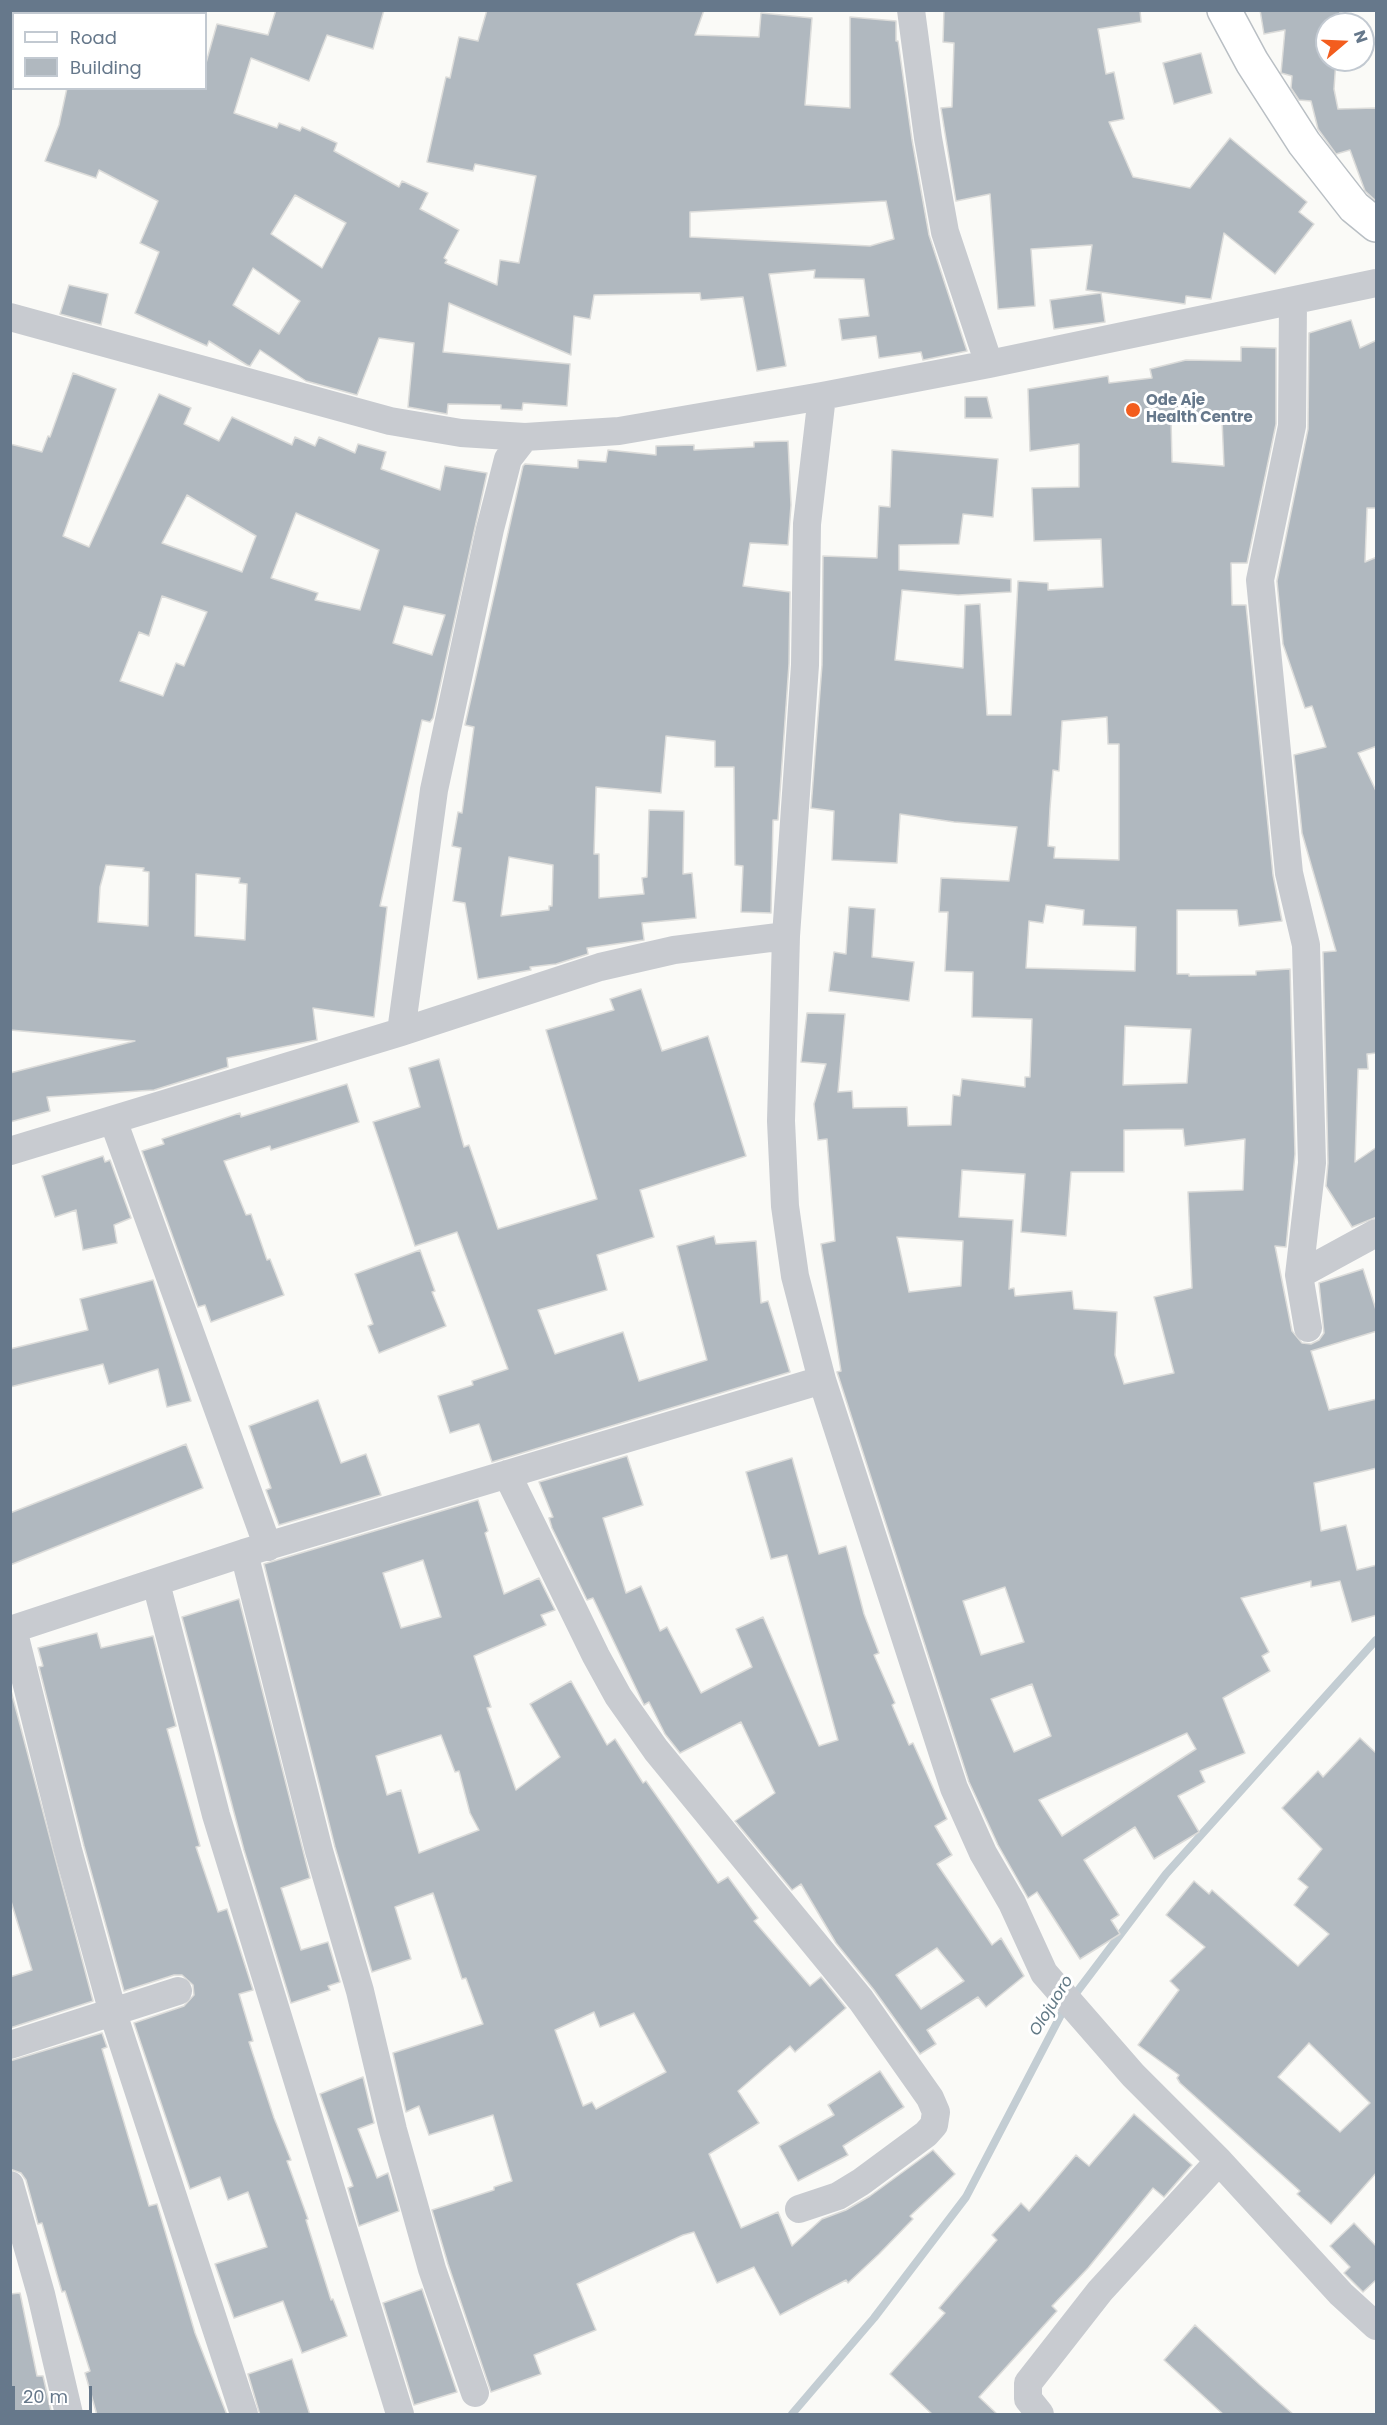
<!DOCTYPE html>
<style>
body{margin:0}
#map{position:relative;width:1387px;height:2425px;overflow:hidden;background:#fafaf7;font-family:Poppins,sans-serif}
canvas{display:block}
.frame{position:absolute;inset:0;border:12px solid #66788b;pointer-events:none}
.legend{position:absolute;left:12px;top:12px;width:195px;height:78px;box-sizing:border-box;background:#fff;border:2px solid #c2c9d1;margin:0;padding:8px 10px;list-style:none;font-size:18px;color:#66788b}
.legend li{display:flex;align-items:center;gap:12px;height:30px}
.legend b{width:30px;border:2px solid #c2c9d1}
.north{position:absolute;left:1315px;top:12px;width:60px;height:60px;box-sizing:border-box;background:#fff;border:2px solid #c2c9d1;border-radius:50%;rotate:71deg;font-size:16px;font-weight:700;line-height:24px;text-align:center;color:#66788b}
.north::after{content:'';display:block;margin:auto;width:21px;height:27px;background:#f35d1e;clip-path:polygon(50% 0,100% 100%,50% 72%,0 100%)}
.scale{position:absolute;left:12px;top:2386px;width:80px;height:27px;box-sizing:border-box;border:3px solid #66788b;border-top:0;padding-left:8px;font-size:18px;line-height:21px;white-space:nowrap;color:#66788b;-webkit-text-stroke:4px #fff;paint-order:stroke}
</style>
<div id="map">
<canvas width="1387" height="2425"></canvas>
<div class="frame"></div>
<ul class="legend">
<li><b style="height:8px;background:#fff"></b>Road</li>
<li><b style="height:16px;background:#b0b8bf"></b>Building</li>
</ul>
<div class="north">N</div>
<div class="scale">20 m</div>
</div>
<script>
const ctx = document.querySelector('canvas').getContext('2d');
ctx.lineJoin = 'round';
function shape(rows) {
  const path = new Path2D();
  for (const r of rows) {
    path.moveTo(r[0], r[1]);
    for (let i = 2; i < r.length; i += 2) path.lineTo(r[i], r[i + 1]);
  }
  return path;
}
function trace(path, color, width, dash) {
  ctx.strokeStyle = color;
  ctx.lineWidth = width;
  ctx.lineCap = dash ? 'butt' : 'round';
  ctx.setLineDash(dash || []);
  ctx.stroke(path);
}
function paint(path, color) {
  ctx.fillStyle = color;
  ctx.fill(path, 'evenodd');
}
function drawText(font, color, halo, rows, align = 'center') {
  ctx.font = font + ' Poppins,sans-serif';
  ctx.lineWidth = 6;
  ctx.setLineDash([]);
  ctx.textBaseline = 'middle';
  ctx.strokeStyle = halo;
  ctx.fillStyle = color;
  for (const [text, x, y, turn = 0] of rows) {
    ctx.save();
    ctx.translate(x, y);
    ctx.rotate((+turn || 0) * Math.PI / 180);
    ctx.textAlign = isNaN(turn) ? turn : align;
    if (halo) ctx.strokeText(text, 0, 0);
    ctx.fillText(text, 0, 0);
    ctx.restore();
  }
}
trace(shape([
 [792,2414,874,2318,966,2197,1064,2009,1166,1874,1376,1640]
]), '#c3cdd3', 8);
const building = shape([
 [276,10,384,10,373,49,327,35,309,81,251,58,234,113,277,128,279,123,300,131,302,127,337,143,334,151,399,187,402,181,428,193,420,209,459,230,444,258,447,260,445,263,497,285,500,260,519,263,536,176,475,164,473,171,427,162,446,77,450,78,459,37,478,41,487,10,704,10,695,35,759,37,761,13,812,18,805,105,850,108,850,17,896,21,896,41,898,41,912,140,929,235,967,351,923,360,921,352,879,358,876,336,842,340,839,319,869,316,864,279,814,278,815,270,769,274,786,366,757,371,743,297,701,300,700,293,594,295,590,319,574,316,571,355,449,303,443,352,570,364,567,406,523,403,522,410,501,409,501,405,448,404,447,414,408,407,414,343,379,338,357,395,306,381,260,350,250,366,247,365,209,341,207,346,135,313,159,252,140,243,158,201,99,170,96,178,45,161,59,125,67,88,206,88,206,63,217,24,268,35,276,10],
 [295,195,346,223,322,268,271,234,295,195],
 [886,201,894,239,870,246,690,237,690,212,886,201],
 [253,268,300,301,279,334,233,305,253,268],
 [944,10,1140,10,1141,22,1098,29,1106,74,1114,72,1124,119,1109,122,1133,177,1190,188,1230,138,1307,202,1299,212,1314,224,1275,274,1224,233,1211,299,1186,296,1185,304,1086,290,1092,245,1031,249,1035,306,998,309,990,194,956,201,941,108,952,107,954,43,943,42,944,10],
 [1260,10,1340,10,1339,24,1327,24,1327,60,1336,60,1334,89,1338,109,1376,108,1376,201,1365,191,1350,150,1336,154,1318,129,1311,101,1299,100,1291,88,1292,76,1281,73,1285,30,1264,34,1260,10],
 [1201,53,1212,93,1174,104,1163,63,1201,53],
 [69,285,108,294,101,325,60,314,69,285],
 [1101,293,1105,322,1054,329,1050,300,1101,293],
 [1351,320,1360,348,1377,340,1377,508,1367,508,1365,562,1377,557,1377,746,1358,753,1377,793,1377,1053,1367,1054,1368,1069,1358,1069,1355,1162,1377,1147,1377,1217,1352,1227,1326,1186,1328,1163,1323,952,1336,951,1302,833,1294,755,1326,747,1312,706,1305,708,1283,644,1277,581,1308,429,1309,333,1351,320],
 [1241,347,1276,348,1276,424,1247,563,1231,563,1232,605,1246,605,1273,875,1282,921,1239,926,1237,910,1177,910,1177,974,1189,974,1189,976,1256,975,1256,971,1290,969,1295,1154,1286,1247,1275,1246,1292,1331,1302,1343,1311,1344,1319,1340,1324,1333,1319,1283,1363,1269,1377,1313,1377,1331,1311,1351,1329,1410,1377,1399,1377,1468,1314,1483,1321,1531,1346,1525,1357,1570,1377,1565,1377,1615,1352,1622,1340,1581,1311,1587,1311,1581,1241,1598,1269,1652,1262,1656,1270,1671,1223,1698,1245,1753,1200,1771,1205,1782,1178,1796,1199,1832,1154,1859,1135,1827,1084,1860,1119,1915,1111,1920,1120,1934,1080,1959,1037,1892,1028,1898,998,1845,969,1782,838,1375,837,1372,841,1371,821,1244,835,1241,827,1139,818,1140,814,1104,826,1064,801,1062,807,1013,845,1014,838,1092,852,1091,853,1108,907,1107,908,1126,951,1125,953,1095,960,1096,962,1079,1025,1087,1025,1077,1030,1077,1032,1019,972,1017,973,972,945,971,948,912,939,912,941,878,1009,881,1017,827,954,822,900,814,897,863,832,860,834,811,811,808,822,665,823,556,877,558,879,506,890,507,892,450,998,459,993,517,963,514,959,544,899,545,899,570,1011,579,1011,592,958,595,902,590,895,660,963,668,965,605,980,604,987,715,1011,715,1018,581,1048,583,1048,590,1103,587,1101,539,1034,541,1032,488,1079,487,1079,444,1030,451,1028,389,1108,376,1109,383,1152,378,1150,369,1186,360,1241,361,1241,347],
 [1171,419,1222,419,1224,466,1172,462,1171,419],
 [1107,717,1108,744,1119,744,1119,860,1054,858,1055,847,1048,846,1050,808,1053,770,1059,771,1062,721,1107,717],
 [1046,905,1084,910,1083,925,1136,927,1135,971,1026,968,1029,921,1043,923,1046,905],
 [1125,1026,1191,1029,1187,1083,1123,1085,1125,1026],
 [1183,1129,1185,1146,1245,1139,1243,1190,1188,1192,1192,1288,1154,1297,1174,1373,1124,1384,1115,1355,1117,1312,1074,1309,1072,1291,1015,1296,1014,1288,1009,1289,1013,1220,959,1217,962,1170,1025,1174,1021,1232,1066,1236,1071,1172,1124,1172,1124,1130,1183,1129],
 [897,1237,963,1241,961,1286,909,1292,897,1237],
 [1005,1587,1024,1642,981,1655,963,1601,1005,1587],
 [1032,1684,1051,1736,1014,1752,991,1699,1032,1684],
 [1187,1733,1196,1749,1062,1836,1039,1800,1187,1733],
 [73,373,116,389,63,536,89,547,159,394,191,408,184,424,219,441,232,417,292,445,295,437,315,446,319,437,355,453,358,444,386,452,381,469,440,490,445,466,487,473,433,718,430,722,422,720,380,906,387,907,374,1017,313,1008,317,1040,227,1058,228,1067,154,1090,47,1097,50,1111,10,1122,10,1073,135,1041,10,1030,10,444,42,452,48,436,50,437,73,373],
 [187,495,256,536,242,572,162,543,187,495],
 [296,513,379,550,360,610,315,600,318,593,271,578,296,513],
 [162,596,207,612,184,666,176,663,163,696,120,681,139,632,149,636,162,596],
 [404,606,445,615,432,655,393,643,404,606],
 [106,865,144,868,143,871,149,872,148,926,98,922,100,887,106,865],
 [196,874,240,878,239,883,247,884,245,940,195,936,196,874],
 [965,397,987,397,992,418,965,418,965,397],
 [788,441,791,505,788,545,750,543,743,586,790,592,789,664,778,820,773,820,771,913,741,912,743,866,735,865,734,767,715,767,715,741,666,736,661,793,596,787,594,854,599,854,599,898,644,894,642,878,647,877,649,810,684,811,683,874,692,873,696,918,642,923,644,940,587,948,588,954,556,964,530,967,531,970,478,979,465,903,453,901,461,848,452,846,458,812,462,813,474,727,465,725,523,466,525,464,578,468,578,460,606,462,608,450,656,455,656,446,694,445,694,450,754,447,754,442,788,441],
 [509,857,553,865,552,906,549,906,549,910,501,916,509,857],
 [849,907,875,909,872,957,914,962,909,1001,829,991,834,952,846,954,849,907],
 [641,989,662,1051,708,1036,746,1156,640,1190,654,1237,597,1255,607,1290,538,1310,555,1354,623,1332,639,1381,707,1360,677,1246,714,1236,716,1244,756,1241,761,1303,768,1301,790,1372,492,1462,479,1424,450,1433,438,1396,473,1385,472,1381,508,1369,457,1232,415,1246,373,1122,420,1107,409,1068,439,1059,464,1147,469,1145,498,1229,597,1199,546,1030,614,1010,610,999,641,989],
 [347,1084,359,1122,271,1150,270,1146,224,1161,246,1215,251,1214,267,1260,270,1259,284,1295,211,1322,205,1305,198,1307,142,1151,164,1144,162,1139,240,1113,241,1117,347,1084],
 [103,1156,105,1162,110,1160,131,1218,114,1225,117,1243,83,1250,76,1210,55,1217,42,1176,103,1156],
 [420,1250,435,1291,432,1292,446,1326,379,1353,368,1326,373,1324,355,1274,420,1250],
 [153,1280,191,1401,167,1407,158,1369,109,1384,103,1364,10,1387,10,1349,88,1330,80,1299,153,1280],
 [318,1400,341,1463,366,1454,381,1495,279,1525,266,1490,271,1488,249,1426,318,1400],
 [186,1444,203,1488,10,1565,10,1513,186,1444],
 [627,1456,643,1505,603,1518,626,1593,641,1586,660,1631,667,1627,701,1693,752,1667,736,1629,763,1617,819,1746,838,1740,787,1555,771,1559,746,1472,792,1458,819,1554,846,1546,864,1614,879,1653,874,1655,895,1703,892,1705,909,1745,913,1743,947,1819,935,1826,952,1855,937,1864,992,1945,1001,1938,1024,1976,986,2007,978,1997,927,2030,936,2044,920,2054,874,1990,836,1943,801,1884,792,1890,735,1821,775,1793,741,1722,680,1753,665,1734,649,1702,644,1705,593,1598,587,1600,552,1528,549,1518,553,1517,539,1482,627,1456],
 [937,1948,964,1981,921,2009,896,1975,937,1948],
 [478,1500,488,1531,485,1533,504,1594,539,1578,555,1610,541,1615,546,1625,474,1656,491,1707,487,1708,516,1790,560,1757,530,1704,571,1681,607,1745,615,1739,643,1783,646,1781,718,1883,728,1877,758,1918,754,1921,810,1986,821,1977,846,2008,795,2052,790,2046,738,2091,759,2123,709,2154,741,2228,778,2212,792,2246,822,2219,846,2210,870,2196,933,2150,955,2174,910,2216,913,2219,879,2254,848,2283,846,2280,780,2315,754,2267,717,2283,694,2232,683,2235,577,2284,596,2330,534,2355,541,2374,491,2392,448,2264,432,2210,494,2190,494,2187,512,2181,493,2115,429,2135,419,2106,406,2112,393,2053,483,2024,466,1978,462,1979,433,1893,395,1907,411,1959,372,1972,335,1847,264,1564,478,1500],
 [423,1560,441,1617,401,1628,383,1573,423,1560],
 [441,1735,455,1772,459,1771,470,1813,479,1830,419,1853,401,1790,387,1795,376,1756,441,1735],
 [594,2012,600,2027,634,2013,666,2072,596,2109,592,2102,583,2106,555,2030,594,2012],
 [239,1599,310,1878,281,1888,301,1950,328,1942,340,1982,328,1986,330,1990,291,2003,244,1850,182,1617,239,1599],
 [97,1633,101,1648,153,1636,176,1726,167,1729,200,1846,196,1847,218,1912,227,1909,253,1990,239,1994,253,2041,249,2042,274,2118,291,2160,287,2161,308,2219,306,2220,331,2300,333,2299,347,2336,302,2353,283,2301,234,2318,215,2264,267,2247,248,2192,228,2200,220,2177,190,2189,134,2023,184,2006,194,1995,193,1985,182,1975,174,1975,124,1991,84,1846,39,1667,43,1666,38,1648,97,1633],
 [10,1687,93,2001,10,2028,10,1977,32,1970,10,1898,10,1687],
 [1360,1738,1377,1754,1377,2172,1331,2224,1297,2194,1300,2191,1180,2083,1177,2078,1179,2075,1138,2045,1179,1990,1170,1981,1205,1947,1166,1915,1194,1881,1209,1894,1212,1890,1298,1966,1329,1934,1294,1905,1308,1887,1298,1879,1322,1849,1282,1808,1318,1771,1323,1777,1360,1738],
 [1309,2043,1370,2103,1340,2132,1278,2077,1309,2043],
 [102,2033,107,2047,102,2049,149,2206,157,2204,195,2333,227,2415,97,2415,85,2373,90,2371,65,2291,62,2292,42,2223,38,2224,26,2180,21,2173,10,2169,10,2061,102,2033],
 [880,2071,904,2107,843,2146,848,2155,798,2181,779,2146,834,2115,828,2105,880,2071],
 [363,2077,374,2123,358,2129,377,2178,388,2173,399,2211,359,2226,348,2188,353,2186,320,2094,363,2077],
 [1134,2114,1192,2165,1164,2197,1153,2188,1088,2268,1052,2306,1057,2311,979,2397,998,2415,933,2415,890,2374,945,2313,939,2308,997,2240,992,2235,1021,2203,1029,2211,1076,2155,1089,2166,1134,2114],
 [1354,2223,1377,2247,1377,2279,1363,2292,1344,2273,1350,2267,1330,2246,1354,2223],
 [422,2289,457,2392,414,2405,383,2303,422,2289],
 [20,2293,37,2376,43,2376,52,2415,10,2415,10,2294,20,2293],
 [1195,2325,1260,2385,1294,2415,1224,2415,1164,2360,1195,2325],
 [292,2359,310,2415,260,2415,248,2374,292,2359]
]);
paint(building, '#b0b8bf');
trace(building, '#dcdcda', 1.5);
const secondary = shape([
 [1224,10,1252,62,1304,143,1354,207,1376,225]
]);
trace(secondary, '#b9bfc4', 36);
trace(shape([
 [911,10,928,138,945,232,989,364],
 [1293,302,1292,426,1260,580,1289,873,1306,945,1312,1163,1299,1275,1308,1328],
 [10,317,390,421,461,433,525,437,619,431,822,396,989,364,1376,283],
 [822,396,807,524,805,665,786,936,781,1121,785,1206,795,1276,822,1380,954,1788,983,1853,1012,1903,1044,1973,1133,2075,1219,2161,1341,2294,1376,2326],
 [401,1032,434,790,490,529,508,459,525,437],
 [113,1120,268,1547],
 [10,1151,401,1032,600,967,674,950,786,936],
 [1299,1275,1376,1233],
 [507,1474,596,1656,618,1696,656,1750,861,2000,930,2098,936,2112,934,2125,926,2134,861,2182,838,2196,799,2209],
 [244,1553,319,1851,360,1991,393,2130,432,2269,475,2393],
 [156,1583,216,1815,400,2414],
 [13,1629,68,1850,113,2013,244,2414],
 [10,1630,244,1553,822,1380],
 [10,2045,178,1991],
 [10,2185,41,2294,69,2414],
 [1040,2414,1028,2399,1028,2383,1100,2291,1219,2161]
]), '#c8cbd0', 28);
trace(secondary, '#fff', 33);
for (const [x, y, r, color] of [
 [1133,410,8,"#f35d1e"]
]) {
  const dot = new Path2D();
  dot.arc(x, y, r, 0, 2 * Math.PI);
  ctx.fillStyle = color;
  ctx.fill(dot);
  trace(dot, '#fff', 2);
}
drawText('bold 15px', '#66788b', '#fff', [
 ["Ode Aje",1146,401],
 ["Health Centre",1146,418]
], 'left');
drawText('italic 16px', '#637a86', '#fff', [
 ["Olojuoro",1052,2006,-58]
]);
</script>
